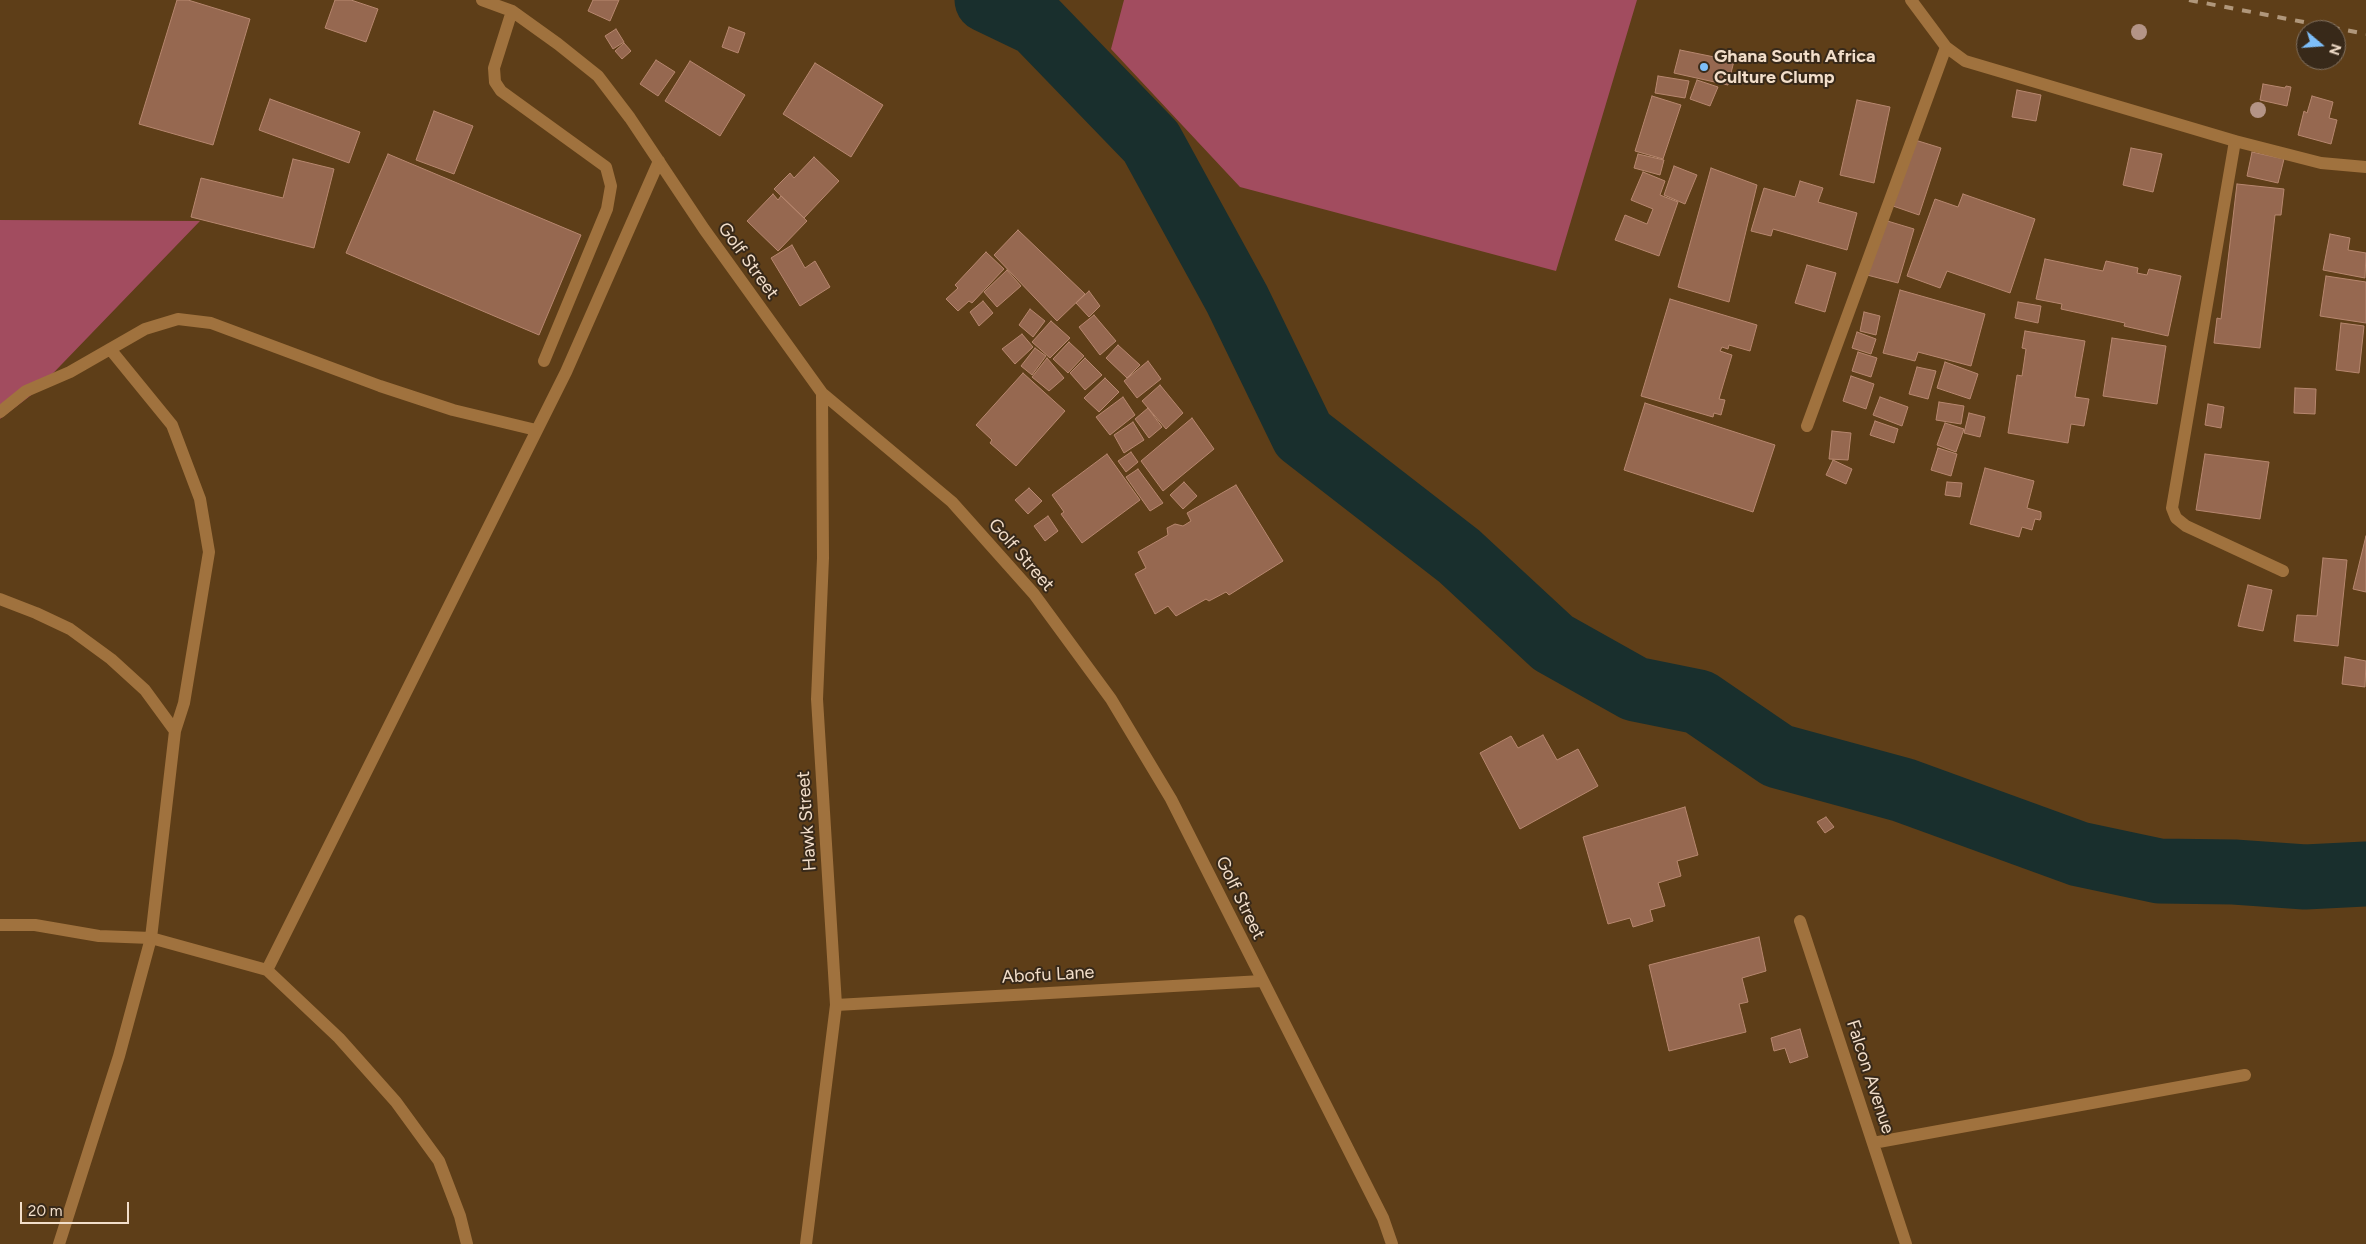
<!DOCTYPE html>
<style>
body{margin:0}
#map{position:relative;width:2366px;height:1244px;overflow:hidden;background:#5e3e18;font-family:Figtree,sans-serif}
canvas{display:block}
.north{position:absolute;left:2296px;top:20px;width:50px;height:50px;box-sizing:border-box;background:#382919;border:1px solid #827160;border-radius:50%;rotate:108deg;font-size:14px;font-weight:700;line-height:20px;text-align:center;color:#f2deca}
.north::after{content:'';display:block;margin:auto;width:18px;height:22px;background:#7dbef9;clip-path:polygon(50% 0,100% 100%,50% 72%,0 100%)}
.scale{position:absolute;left:20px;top:1202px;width:109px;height:22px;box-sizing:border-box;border:2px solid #f2deca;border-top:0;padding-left:6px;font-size:15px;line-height:18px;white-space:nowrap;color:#f2deca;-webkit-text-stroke:4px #382919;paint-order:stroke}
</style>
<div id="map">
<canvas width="2366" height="1244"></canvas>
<div class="north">N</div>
<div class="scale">20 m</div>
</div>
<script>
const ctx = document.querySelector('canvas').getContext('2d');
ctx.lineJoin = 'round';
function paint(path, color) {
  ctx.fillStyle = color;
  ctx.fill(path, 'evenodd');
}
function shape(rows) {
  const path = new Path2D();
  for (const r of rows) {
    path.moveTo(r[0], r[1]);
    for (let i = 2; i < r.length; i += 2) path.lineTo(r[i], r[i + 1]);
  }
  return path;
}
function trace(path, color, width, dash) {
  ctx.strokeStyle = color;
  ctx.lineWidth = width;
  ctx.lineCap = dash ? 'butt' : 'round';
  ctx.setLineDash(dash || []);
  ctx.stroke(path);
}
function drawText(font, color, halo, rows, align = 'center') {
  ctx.font = font + ' Figtree,sans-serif';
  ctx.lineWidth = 4;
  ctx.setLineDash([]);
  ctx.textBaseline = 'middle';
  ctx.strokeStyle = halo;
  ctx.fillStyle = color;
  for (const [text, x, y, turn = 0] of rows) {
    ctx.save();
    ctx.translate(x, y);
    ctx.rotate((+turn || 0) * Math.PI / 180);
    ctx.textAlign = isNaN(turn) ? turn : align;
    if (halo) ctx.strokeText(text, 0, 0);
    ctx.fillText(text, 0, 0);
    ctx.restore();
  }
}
paint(shape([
 [1124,0,1637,0,1556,271,1240,187,1111,49],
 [0,220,200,221,34,393,0,419]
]), '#a24c5f');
trace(shape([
 [987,0,1037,24,1151,142,1237,299,1303,435,1459,556,1553,643,1635,689,1699,702,1778,756,1903,790,2079,854,2159,871,2234,872,2305,877,2366,874]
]), '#192f2d', 65);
const building = shape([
 [177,0,188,0,250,19,213,145,139,124,177,0],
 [335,0,351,0,378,9,366,42,325,28,335,0],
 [593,0,619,0,610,21,588,11,593,0],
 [729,27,745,33,738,53,722,47,729,27],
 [616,29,624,42,613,49,605,36,616,29],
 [624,43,631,51,622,59,615,51,624,43],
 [1680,50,1734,61,1728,85,1674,73,1680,50],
 [656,60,675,72,658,96,640,84,656,60],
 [690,61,745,95,720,136,665,101,690,61],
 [815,63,883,105,851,157,783,114,815,63],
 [1658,76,1689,81,1685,98,1655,93,1658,76],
 [1697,80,1718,87,1710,106,1690,99,1697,80],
 [2263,84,2285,88,2286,86,2291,87,2287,106,2260,100,2263,84],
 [2017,90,2041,95,2036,121,2012,117,2017,90],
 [1652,96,1681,105,1663,159,1635,151,1652,96],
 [2312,96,2333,102,2329,118,2337,120,2331,144,2298,135,2304,111,2307,113,2312,96],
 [270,99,360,132,349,163,259,130,270,99],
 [1857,100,1890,107,1874,183,1840,175,1857,100],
 [434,111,473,126,454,174,416,160,434,111],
 [1915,140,1941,148,1919,215,1893,206,1915,140],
 [2131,148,2162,154,2153,192,2123,185,2131,148],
 [2252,152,2284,159,2278,183,2247,176,2252,152],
 [388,154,581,235,539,335,346,253,388,154],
 [1638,154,1664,160,1660,175,1634,168,1638,154],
 [814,157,839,181,804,218,774,189,790,173,794,178,814,157],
 [293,159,334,169,314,248,191,217,201,178,283,198,293,159],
 [1674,166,1697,175,1685,204,1664,195,1674,166],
 [1711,168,1757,185,1729,302,1678,287,1711,168],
 [1643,172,1665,181,1660,195,1678,202,1659,256,1615,240,1625,215,1647,224,1653,209,1631,200,1643,172],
 [1800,181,1823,188,1818,202,1857,213,1847,250,1773,229,1771,236,1751,231,1764,188,1795,197,1800,181],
 [2237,184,2284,189,2281,215,2275,215,2260,348,2214,343,2217,318,2221,319,2237,184],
 [773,194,778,200,781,196,807,221,778,251,747,221,773,194],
 [1963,194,2035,219,2010,293,1947,271,1940,288,1907,276,1935,199,1958,207,1963,194],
 [1884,220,1914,229,1898,283,1867,275,1884,220],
 [1018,230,1085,294,1057,321,994,255,1018,230],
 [2330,234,2350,238,2348,250,2366,253,2365,278,2323,270,2330,234],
 [792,245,805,268,815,261,830,287,800,306,771,258,792,245],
 [986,252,1004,269,972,303,969,301,958,311,946,299,958,288,955,285,986,252],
 [2045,259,2103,271,2106,261,2138,268,2137,273,2147,275,2149,269,2181,276,2168,336,2124,326,2125,323,2061,309,2062,304,2036,299,2045,259],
 [1807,265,1836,273,1825,312,1795,303,1807,265],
 [1007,270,1021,286,997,307,984,292,1007,270],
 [2326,276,2366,282,2366,323,2320,316,2326,276],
 [1900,290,1985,314,1971,366,1918,352,1915,361,1883,353,1900,290],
 [1089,291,1100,306,1089,317,1076,303,1089,291],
 [1670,299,1757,325,1750,351,1729,345,1728,349,1722,347,1720,351,1732,355,1719,399,1725,400,1721,415,1714,413,1713,417,1641,396,1670,299],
 [983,301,993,313,979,326,970,312,983,301],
 [2018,302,2041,306,2038,323,2015,318,2018,302],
 [1030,309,1045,321,1033,337,1019,325,1030,309],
 [1864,312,1880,316,1876,335,1860,331,1864,312],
 [1094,315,1116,341,1100,355,1079,327,1094,315],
 [1051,321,1070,338,1050,358,1032,342,1051,321],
 [2341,323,2364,326,2359,373,2336,370,2341,323],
 [2025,331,2085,341,2075,397,2089,399,2084,426,2071,424,2068,443,2008,433,2017,375,2022,376,2026,349,2022,348,2025,331],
 [1857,332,1876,339,1871,354,1852,348,1857,332],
 [1022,334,1033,347,1015,364,1002,349,1022,334],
 [2112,338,2166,346,2157,404,2103,396,2112,338],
 [1069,342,1084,356,1068,373,1053,359,1069,342],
 [1118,345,1140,365,1127,378,1106,358,1118,345],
 [1035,348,1046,356,1032,375,1021,366,1035,348],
 [1858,352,1877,358,1871,377,1852,371,1858,352],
 [1047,358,1064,378,1049,391,1032,377,1047,358],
 [1085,358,1102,375,1085,390,1070,373,1085,358],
 [1148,361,1161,379,1137,398,1124,381,1148,361],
 [1945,362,1978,374,1970,399,1937,388,1945,362],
 [1917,367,1936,371,1928,399,1909,394,1917,367],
 [1023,373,1065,411,1016,466,990,443,992,440,976,425,1023,373],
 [1851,376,1874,384,1866,409,1843,401,1851,376],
 [1105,378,1119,392,1099,412,1084,398,1105,378],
 [1160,385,1183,413,1166,429,1142,401,1160,385],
 [2295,388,2316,389,2315,414,2294,413,2295,388],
 [1123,397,1135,415,1110,435,1096,417,1123,397],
 [1880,397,1908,407,1902,426,1873,415,1880,397],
 [1939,402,1964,406,1961,424,1936,420,1939,402],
 [1645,403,1775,445,1753,512,1624,470,1645,403],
 [2208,404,2224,407,2221,428,2205,425,2208,404],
 [1148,408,1162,427,1149,438,1135,419,1148,408],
 [1969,413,1985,417,1980,437,1964,433,1969,413],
 [1192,418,1214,449,1163,491,1141,461,1192,418],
 [1875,421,1898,429,1894,443,1870,435,1875,421],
 [1133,422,1144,440,1124,453,1114,435,1133,422],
 [1945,423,1964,429,1956,452,1937,445,1945,423],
 [1832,431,1851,433,1848,460,1829,459,1832,431],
 [1938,448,1957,454,1951,476,1931,470,1938,448],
 [1131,452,1138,462,1126,472,1118,461,1131,452],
 [1107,454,1140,500,1082,543,1061,514,1064,512,1052,495,1107,454],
 [2205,454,2269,462,2260,519,2196,510,2205,454],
 [1833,460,1852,469,1846,484,1826,475,1833,460],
 [1985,468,2034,481,2027,508,2041,512,2041,517,2040,520,2035,519,2032,530,2022,527,2019,537,1970,524,1985,468],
 [1138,469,1163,503,1150,511,1126,477,1138,469],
 [1184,482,1197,496,1183,509,1170,495,1184,482],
 [1947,482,1962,483,1960,497,1945,495,1947,482],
 [1236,485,1283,561,1229,595,1226,592,1209,601,1206,599,1176,616,1168,606,1155,614,1135,574,1146,568,1138,552,1168,535,1167,528,1175,524,1183,526,1191,521,1187,513,1236,485],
 [1029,488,1042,501,1028,514,1015,500,1029,488],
 [1048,516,1058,531,1045,541,1034,526,1048,516],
 [2366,536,2366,592,2353,589,2366,536],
 [2323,558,2347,560,2338,646,2294,641,2297,615,2317,616,2323,558],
 [2248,585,2272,590,2263,631,2238,626,2248,585],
 [2345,657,2366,661,2365,687,2342,684,2345,657],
 [1543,735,1557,760,1578,749,1598,786,1520,829,1480,753,1511,736,1518,748,1543,735],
 [1685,807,1698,855,1677,861,1681,876,1658,883,1665,906,1650,910,1653,921,1633,927,1630,918,1608,924,1583,837,1685,807],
 [1826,817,1834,827,1825,833,1817,822,1826,817],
 [1759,937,1766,971,1742,978,1748,1002,1739,1004,1746,1032,1669,1051,1649,965,1759,937],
 [1800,1029,1808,1057,1790,1063,1785,1048,1774,1051,1771,1038,1800,1029]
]);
paint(building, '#966850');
trace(building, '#b7876f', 1);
trace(shape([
 [482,0,512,11,558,44,598,76,630,118,704,229,822,393,952,502,1034,594,1111,699,1171,799,1383,1218,1392,1244],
 [1911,0,1946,47,1965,61,2235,141,2321,163,2366,167],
 [512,11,494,68,495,82,501,91,606,167,611,186,607,209,544,361],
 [2235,141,2172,508,2176,518,2186,526,2283,571],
 [0,412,26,391,70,372,145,329,178,319,211,323,380,386,453,410,536,430],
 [1807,426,1946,47],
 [0,599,36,613,70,629,111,659,145,690,175,731],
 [1800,921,1906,1244],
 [0,925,35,925,99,936,151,938,267,970,339,1038,396,1102,439,1161,460,1216,467,1244],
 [267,970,566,372,659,161],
 [836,1005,1262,981],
 [1873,1143,2245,1075],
 [59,1244,119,1056,151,938,175,731,184,703,209,552,200,499,172,425,110,349],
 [806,1244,836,1005,817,699,823,558,822,393]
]), '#a0723e', 12);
trace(shape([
 [2189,0,2366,34]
]), '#b0977b', 4, [9, 9]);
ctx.fillStyle = '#b49486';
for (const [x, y] of [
 [2139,32],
 [2258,110]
]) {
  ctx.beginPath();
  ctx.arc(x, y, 8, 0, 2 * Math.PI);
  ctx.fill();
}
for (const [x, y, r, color] of [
 [1704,67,5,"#7dbef9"]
]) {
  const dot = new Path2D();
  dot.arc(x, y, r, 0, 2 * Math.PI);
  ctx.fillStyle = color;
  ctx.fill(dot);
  trace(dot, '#382919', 2);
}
drawText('bold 18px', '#f2deca', '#382919', [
 ["Ghana South Africa",1714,57],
 ["Culture Clump",1714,78]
], 'left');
drawText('18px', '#f2deca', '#382919', [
 ["Golf Street",748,261,54],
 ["Golf Street",1021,555,49],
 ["Hawk Street",807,821,-94],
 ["Golf Street",1240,898,64],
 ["Abofu Lane",1048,975,-3],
 ["Falcon Avenue",1870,1077,72]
]);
</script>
